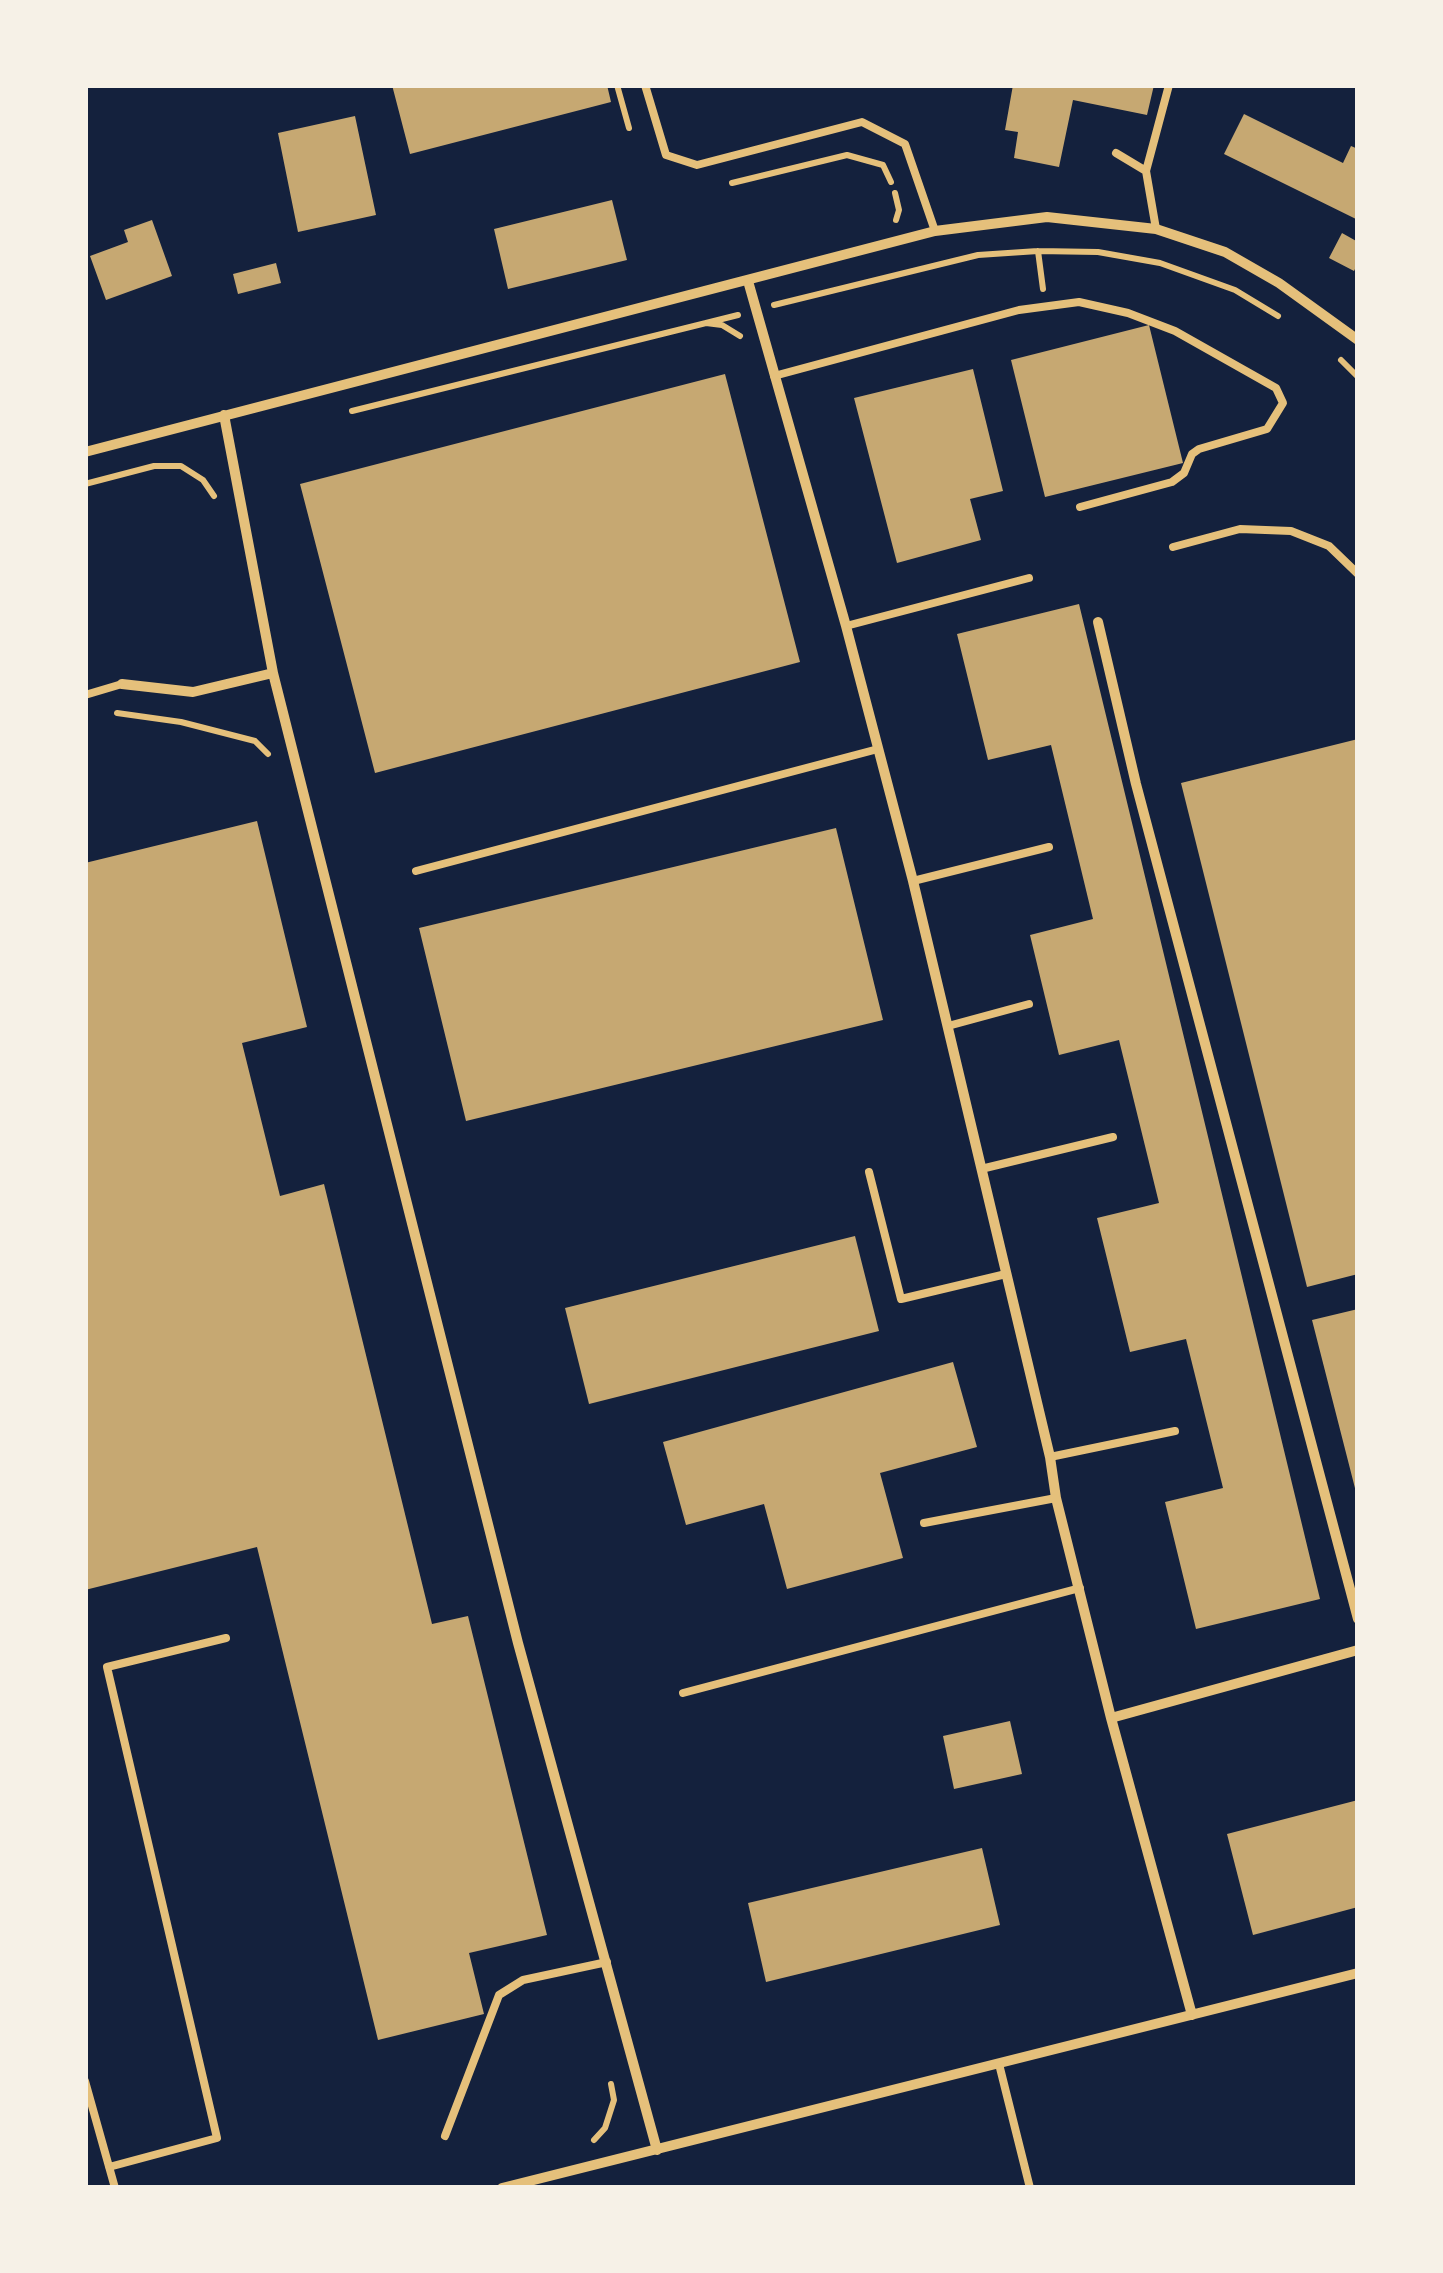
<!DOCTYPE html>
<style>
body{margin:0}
#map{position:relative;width:1443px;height:2273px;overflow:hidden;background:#14213d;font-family:"Roboto Serif",serif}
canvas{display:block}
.frame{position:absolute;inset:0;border:88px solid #f6f1e7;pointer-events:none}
</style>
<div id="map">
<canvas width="1443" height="2273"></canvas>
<div class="frame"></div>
</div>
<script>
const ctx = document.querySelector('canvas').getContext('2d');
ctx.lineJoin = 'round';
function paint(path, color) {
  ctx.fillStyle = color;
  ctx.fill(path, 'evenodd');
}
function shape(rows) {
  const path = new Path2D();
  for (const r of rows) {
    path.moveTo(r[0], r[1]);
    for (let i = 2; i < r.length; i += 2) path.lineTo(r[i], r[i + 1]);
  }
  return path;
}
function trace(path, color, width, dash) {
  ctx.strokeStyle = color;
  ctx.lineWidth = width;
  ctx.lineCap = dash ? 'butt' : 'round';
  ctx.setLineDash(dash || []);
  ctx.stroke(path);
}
paint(shape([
 [392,85,607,85,611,102,410,154],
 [1013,85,1154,85,1147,115,1073,100,1059,167,1014,158,1018,132,1005,130],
 [1244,114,1343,163,1351,146,1358,149,1358,220,1224,154],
 [355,116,376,215,298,232,278,133],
 [612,200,627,260,508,289,494,229],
 [152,220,172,276,106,300,90,256,128,242,124,230],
 [1342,233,1358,242,1358,263,1354,271,1329,258],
 [276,263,281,283,238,294,233,274],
 [1149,325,1183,463,1045,497,1011,360],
 [973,369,1003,491,970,499,981,540,897,563,854,398],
 [725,374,800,662,375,773,300,484],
 [1079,604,1320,1599,1196,1629,1165,1502,1223,1488,1186,1339,1130,1352,1097,1218,1159,1203,1119,1040,1059,1055,1030,935,1093,919,1051,745,988,760,957,634],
 [1358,739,1358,1274,1307,1287,1181,783],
 [257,821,307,1027,242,1043,280,1196,324,1184,432,1624,468,1616,547,1935,469,1953,484,2014,378,2040,257,1547,85,1590,85,863],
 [836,828,883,1020,466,1121,419,928],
 [855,1236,879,1331,589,1404,565,1308],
 [1358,1309,1358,1496,1357,1496,1312,1320],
 [953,1362,977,1447,880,1473,903,1558,787,1589,764,1504,686,1525,663,1442],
 [1010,1721,1022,1774,954,1789,943,1736],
 [1358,1800,1358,1907,1253,1935,1227,1834],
 [982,1848,1000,1925,766,1982,748,1903]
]), '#c6a872');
trace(shape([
 [617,85,629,128],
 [732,183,847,155,883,165,891,182],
 [895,193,899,210,896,220],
 [1038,251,1043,289],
 [774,305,978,255,1038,251,1098,252,1160,263,1235,290,1278,316],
 [706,323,738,315],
 [1341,360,1358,377],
 [352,411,706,323,722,325,740,336],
 [85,484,154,466,181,466,203,480,214,496],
 [117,713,181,722,255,741,268,754],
 [594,2140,605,2128,614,2100,611,2084]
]), '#e5c07b', 6);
trace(shape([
 [645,85,666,155,697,165,862,122,905,144,935,231],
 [1116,153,1146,171],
 [1156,229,1146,171,1169,85],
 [774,376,1019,310,1079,302,1128,313,1175,331,1276,388,1283,403,1267,429,1199,449,1192,454,1184,473,1172,482,1080,507],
 [1173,547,1240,529,1291,531,1329,546,1358,574],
 [846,626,1029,578],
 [85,695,122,684],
 [416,871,878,749],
 [913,881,1049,847],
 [948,1026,1029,1004],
 [981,1169,1113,1137],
 [869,1172,901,1299,1006,1274],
 [1050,1457,1175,1431],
 [924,1523,1056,1498],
 [683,1693,1080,1588],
 [999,2064,1030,2188],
 [85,2081,115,2188],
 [445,2136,499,1995,523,1980,607,1962],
 [109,2167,217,2138,107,1667,226,1638]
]), '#e5c07b', 8);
trace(shape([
 [748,281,846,626,913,881,1050,1457,1056,1498,1111,1718,1192,2015],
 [224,415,273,673,518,1643,657,2150],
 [85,452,935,231,1047,217,1156,229,1225,252,1279,283,1358,340],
 [1098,622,1136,784,1358,1619],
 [122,684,193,692,273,673],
 [1111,1718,1358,1650],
 [502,2188,1358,1973]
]), '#e5c07b', 10);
</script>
